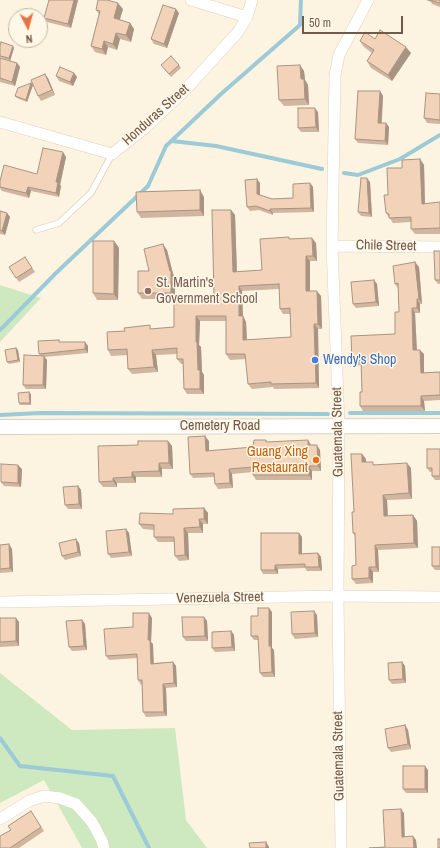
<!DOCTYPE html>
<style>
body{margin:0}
#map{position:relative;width:440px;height:848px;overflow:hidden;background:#fcf3e1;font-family:"Archivo Narrow",sans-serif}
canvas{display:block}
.north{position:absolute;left:8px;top:8px;width:40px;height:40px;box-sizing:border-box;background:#fff7e7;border:1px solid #c7b8a7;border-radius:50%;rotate:174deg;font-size:11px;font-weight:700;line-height:16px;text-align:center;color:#735a48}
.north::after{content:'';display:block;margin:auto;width:14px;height:18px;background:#e77345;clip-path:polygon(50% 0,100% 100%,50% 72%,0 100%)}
.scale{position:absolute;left:302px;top:16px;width:101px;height:18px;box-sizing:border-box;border:2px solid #735a48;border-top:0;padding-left:5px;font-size:12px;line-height:14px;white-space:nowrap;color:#735a48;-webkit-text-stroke:3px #fff7e7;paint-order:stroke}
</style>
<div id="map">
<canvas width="440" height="848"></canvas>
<div class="north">N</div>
<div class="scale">50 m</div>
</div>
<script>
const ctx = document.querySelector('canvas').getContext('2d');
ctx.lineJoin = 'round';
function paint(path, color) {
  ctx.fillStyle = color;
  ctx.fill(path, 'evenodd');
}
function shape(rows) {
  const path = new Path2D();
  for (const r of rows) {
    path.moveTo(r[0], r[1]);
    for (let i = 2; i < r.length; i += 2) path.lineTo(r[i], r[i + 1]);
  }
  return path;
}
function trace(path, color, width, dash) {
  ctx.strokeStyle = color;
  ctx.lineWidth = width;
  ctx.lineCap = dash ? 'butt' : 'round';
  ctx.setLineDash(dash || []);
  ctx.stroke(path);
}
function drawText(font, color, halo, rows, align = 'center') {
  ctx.font = font + ' "Archivo Narrow",sans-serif';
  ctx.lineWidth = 3;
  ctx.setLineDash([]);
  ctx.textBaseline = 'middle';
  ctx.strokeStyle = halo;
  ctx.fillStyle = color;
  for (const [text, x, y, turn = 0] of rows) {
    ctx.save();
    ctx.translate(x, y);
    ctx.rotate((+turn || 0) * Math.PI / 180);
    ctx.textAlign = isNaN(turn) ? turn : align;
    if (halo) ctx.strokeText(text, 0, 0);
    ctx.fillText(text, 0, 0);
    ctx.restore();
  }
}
paint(shape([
 [0,285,41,298,0,342],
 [0,673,72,730,175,728,186,820,207,848,82,848,44,780,0,803]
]), '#cee9c0');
trace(shape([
 [172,141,216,146,322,169],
 [344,173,358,175,400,159,440,135],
 [0,330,56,273,148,186,166,146,221,94,300,25,301,0],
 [350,413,440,413],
 [0,415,40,413,328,414],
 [0,738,20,766,113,776,149,848]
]), '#9ccad7', 4);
const service = shape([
 [36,230,59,223,91,193,112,154]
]);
const minor = shape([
 [191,0,247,17],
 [0,122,112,154,145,128,187,88,238,32,247,17,252,0],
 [332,246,440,247],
 [0,602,338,596,440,597],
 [0,819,29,801,44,796,60,798,76,804,92,822,102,841,104,848],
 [341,848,338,596,339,426,332,246,335,75,339,55,368,0]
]);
const tertiary = shape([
 [0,427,440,426]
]);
trace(service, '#e0d0bd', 7);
trace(minor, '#e0d0bd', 12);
trace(tertiary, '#e0d0bd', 16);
trace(service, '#fff', 5.5);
trace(minor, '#fff', 11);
trace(tertiary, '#fff', 14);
paint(shape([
 [78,0,71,28,47,22,44,18],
 [426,0,440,0,440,7,432,4,431,2],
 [123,9,120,20,130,23,134,29,131,42,120,39,117,50,108,47,106,55,95,52,91,46,99,14,96,10],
 [179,13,167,48,154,44,151,39],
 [375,39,411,53,392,81,371,68,367,61,372,53,364,47,360,41],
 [0,46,14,48,10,61,0,57],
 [0,60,17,63,20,67,15,86,0,82],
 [161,65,179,65,181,68,171,77],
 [304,71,305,80,308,85,309,105,284,106,279,100],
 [74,73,77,77,73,86,59,81,56,76],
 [48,78,55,95,41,101,38,96],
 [31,83,33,85,27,102,17,98,15,96],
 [380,91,383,96,382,123,386,123,389,127,388,145,358,143,355,139],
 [440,94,440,124,427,123,424,118],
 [318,112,319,132,301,132,298,128],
 [66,157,60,185,61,186,59,197,31,191,29,198,2,191,0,188,0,181,37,174],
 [420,159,424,165,425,204,440,202,440,234,415,234,411,229,411,222,393,223,386,213,388,195,402,168],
 [370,182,372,217,361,216,358,212],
 [260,183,260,195,272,199,293,198,310,183,313,187,314,212,273,213,273,215,259,210,250,211,247,207],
 [204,197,204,216,141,218,137,212],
 [231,210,235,215,237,272,262,270,290,239,316,243,317,261,310,261,310,291,321,296,322,329,318,329,319,388,274,389,273,387,252,389,248,384,246,359,230,360,226,354,226,321,200,321,199,345,201,347,202,372,204,375,204,394,187,394,184,389,183,364,181,364,177,359,177,354,156,355,158,372,132,374,128,369,127,355,111,356,108,350,152,329,174,327,174,299,142,299,138,293,149,271,167,250,173,274,175,277,175,296,214,296],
 [279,289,280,309,283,314,290,314,291,337,247,340,246,322,243,316,242,291],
 [0,211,7,213,10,217,5,235,0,234],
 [114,241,119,248,118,300,97,300,93,293],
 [440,251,440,284,438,284,435,280],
 [25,257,35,272,19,282,9,267],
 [419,267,422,304,420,304,420,313,415,313,417,350,424,354,424,373,440,372,440,400,424,401,425,411,363,411,360,406,362,392,361,365,355,366,352,361,395,334,399,312,398,288,395,284],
 [374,280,377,284,379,306,356,308,353,304],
 [60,342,85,342,88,346,88,353,44,357,47,360,46,389,26,389,23,385,41,356,39,354],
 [16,348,18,350,20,362,9,364,7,362],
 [31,394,31,405,20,405,19,403],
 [266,440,267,442,311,445,320,450,321,471,312,471,312,480,256,480,253,475,253,472,232,474,233,488,218,489,215,484,214,477,193,478,190,474,209,441,209,451,253,447],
 [168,441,172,446,173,469,162,469,162,477,136,477,136,483,117,483,117,487,103,487,99,482,138,445],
 [440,449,440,480,435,480,432,476,432,472,430,472,427,468],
 [362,454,366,459,366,462,375,465,411,468,412,499,387,500,388,516,413,515,417,521,418,548,378,550,379,572,373,572,373,583,356,584,352,579,356,565,355,536,353,533,354,512],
 [22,469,21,487,4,486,1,482],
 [78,486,81,490,82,509,68,509,65,505],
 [204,508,208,513,208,524,203,524,203,533,188,533,189,560,179,561,175,556,174,542,158,542,154,537,154,530,143,529,139,524,173,514],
 [126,529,129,533,132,556,111,558,108,554],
 [299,533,302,537,302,554,318,553,321,557,322,571,307,571,305,568,278,569,278,574,263,574,261,570],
 [79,543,81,556,65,560,62,556],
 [0,545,12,549,13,572,0,573],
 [440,547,440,570,435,570,432,566],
 [272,612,272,648,274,650,275,677,263,677,260,673,259,640,254,640,251,636,258,616],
 [317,615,318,637,295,639,292,634],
 [204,617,207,621,208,641,186,641,183,637],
 [0,618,19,622,19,646,0,647],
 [152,618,151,642,153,644,153,663,173,662,176,666,177,687,166,688,167,716,146,717,143,712,142,684,141,685,138,680,137,658,109,660,106,656,133,627],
 [82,620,85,624,87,650,72,651,69,647],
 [231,631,234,635,235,651,215,652,212,648],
 [402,662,405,666,406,683,392,684,389,680],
 [405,725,408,730,411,749,391,752,388,748],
 [428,770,428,793,406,793,403,789],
 [31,811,44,831,19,848,0,848,11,830]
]), '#d0b59f');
paint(shape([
 [74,0,78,0,71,28,68,24],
 [118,3,123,9,118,24,114,18],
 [176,9,179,13,167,48,164,44],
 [130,23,134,29,131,42,126,35],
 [116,33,120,39,117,50,113,44],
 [104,41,108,47,106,55,102,49],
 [13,46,14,48,10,61,9,58],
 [406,47,411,53,392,81,388,75],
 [17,63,20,67,15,86,12,82],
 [300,65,304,71,305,80,308,85,309,105,305,99,301,79],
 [74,73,77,77,73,86,70,82],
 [45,74,48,78,55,95,52,90],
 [31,83,33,85,27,102,26,100],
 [380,91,383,96,381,127,378,123],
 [315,108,318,112,319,132,316,127],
 [386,123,389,127,388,145,385,141],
 [63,152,66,157,60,185,61,186,59,197,56,193,56,182],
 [420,159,424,165,425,209,422,204],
 [367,178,370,182,372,217,369,213],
 [257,179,260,183,260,198,257,194],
 [310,183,313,187,314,212,311,208],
 [28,187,31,191,29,198,26,193],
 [200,190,204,197,204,216,200,210],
 [270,209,273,213,273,215,270,211],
 [231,210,235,215,237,277,233,272],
 [7,213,10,217,5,235,2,231],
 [312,238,316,243,317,261,313,256],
 [114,241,119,248,118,300,114,294],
 [163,244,167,250,173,274,175,277,175,299,171,293,170,271],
 [306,256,310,261,310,296,306,291],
 [415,262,419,267,422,304,419,299],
 [374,280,377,284,379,306,376,302],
 [239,286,242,291,243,322,239,316],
 [317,291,321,296,322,329,318,324],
 [417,299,420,304,420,313,417,308],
 [412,308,415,313,417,355,413,350],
 [196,316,200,321,199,345,201,347,202,372,204,375,204,394,200,389,198,370,196,342],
 [243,316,246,322,247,345,243,340],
 [314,324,318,329,319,388,316,383],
 [85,342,88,346,88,353,85,349],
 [16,348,18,350,20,362,18,360],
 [152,350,156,355,158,372,154,367],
 [420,350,424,354,424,378,421,373],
 [44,356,47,360,46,389,43,385],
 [29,392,31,394,31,405,30,403],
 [421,396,424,401,425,411,421,406],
 [205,436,209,441,209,456,206,451],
 [308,440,311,445,308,445],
 [168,441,172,446,173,469,169,463],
 [317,445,320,450,321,471,318,466],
 [362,454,366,459,366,467,362,462],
 [159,463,162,469,162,477,159,471],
 [407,463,411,468,412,499,409,493],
 [18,465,22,469,21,487,18,483],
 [309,466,312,471,312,480,309,475],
 [229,469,232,474,233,488,230,483],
 [132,472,136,477,136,483,132,477],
 [113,478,117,483,117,487,113,481],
 [78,486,81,490,82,509,79,504],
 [383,495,387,500,388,522,384,516],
 [204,508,208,513,208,524,204,519],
 [413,515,417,521,418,548,414,543],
 [199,519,203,524,203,533,200,527],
 [184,528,188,533,189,560,185,555],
 [126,529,129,533,132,556,129,552],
 [299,533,302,537,302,558,299,554],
 [76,539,79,543,81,556,78,552],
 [9,544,12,549,13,572,10,568],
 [375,545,378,550,379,572,376,567],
 [318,553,321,557,322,571,319,567],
 [275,565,278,569,278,574,275,570],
 [369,567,373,572,373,583,369,578],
 [269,608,272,612,272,648,274,650,275,677,272,672,269,646],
 [314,611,317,615,318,637,315,633],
 [149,613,152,618,151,642,153,644,154,668,151,664,148,640],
 [204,617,207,621,208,641,205,636],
 [16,618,19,622,19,646,16,641],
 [82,620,85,624,87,650,84,646],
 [231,631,234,635,235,651,232,647],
 [173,662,176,666,177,687,174,683],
 [402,662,405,666,406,683,403,679],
 [163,684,166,688,167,716,164,712],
 [405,725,408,730,411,749,408,744],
 [425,766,428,770,428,793,425,789],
 [401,809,404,813,405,841,402,837],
 [413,836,416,840,417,848,414,848],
 [266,842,269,847,269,848,266,848]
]), '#a99482');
const building = shape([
 [49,0,74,0,68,24,44,18,49,0],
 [98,0,107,0,118,3,114,18,130,23,126,35,116,33,113,44,104,41,102,49,91,46,100,11,96,10,98,0],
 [429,0,440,0,440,3,429,0],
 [163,5,176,9,164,44,151,39,163,5],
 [380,30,406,47,388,75,367,61,374,50,360,41,365,32,375,39,380,30],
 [1,42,13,46,9,58,0,56,0,46,1,42],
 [171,56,179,65,169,74,161,65,171,56],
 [0,58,17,63,12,82,0,78,0,58],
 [300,65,301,79,304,79,305,99,279,100,277,66,300,65],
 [60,67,74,73,70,82,56,76,60,67],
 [45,74,52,90,38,96,31,80,45,74],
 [31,83,26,100,15,96,18,88,31,83],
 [358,91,380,91,378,123,386,123,385,141,355,139,358,91],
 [426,93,440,94,440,120,424,118,426,93],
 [298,108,315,108,316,127,298,128,298,108],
 [43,148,63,152,56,182,58,182,56,193,28,187,26,193,0,187,0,181,4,165,37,174,43,148],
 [420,159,422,204,440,202,440,228,411,229,411,217,389,218,389,214,386,213,384,195,388,195,387,168,402,168,402,160,420,159],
 [361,178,367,178,369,213,358,212,361,178],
 [257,179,257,194,272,199,293,198,293,184,310,183,311,208,270,209,270,211,256,206,247,207,245,180,257,179],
 [200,190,200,210,137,212,136,192,200,190],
 [212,210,231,210,233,272,262,270,260,239,289,237,289,239,312,238,313,256,306,256,306,291,317,291,318,324,314,324,316,383,271,384,271,382,248,384,245,354,226,354,226,316,196,316,196,342,197,342,198,370,200,370,200,389,184,389,183,359,177,359,177,348,152,350,154,367,128,369,127,349,108,350,107,332,125,331,124,328,150,325,150,329,174,327,174,296,214,296,212,210],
 [279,284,280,309,290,308,291,337,243,340,243,316,239,316,239,286,279,284],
 [0,211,7,213,2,231,0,230,0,211],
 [93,241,114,241,114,294,93,293,93,241],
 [163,244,170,271,171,271,171,293,138,293,138,271,149,271,144,249,163,244],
 [434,251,440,251,440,280,435,280,434,251],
 [25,257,32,268,16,278,9,267,25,257],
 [415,262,419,299,417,299,417,308,412,308,413,350,420,350,421,373,440,372,440,395,421,396,421,406,360,406,360,392,362,392,361,360,352,361,351,336,395,334,395,312,399,312,398,283,395,284,393,266,415,262],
 [374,280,376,302,353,304,351,282,374,280],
 [59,340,59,342,85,342,85,349,39,354,38,341,59,340],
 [16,348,18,360,7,362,5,350,16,348],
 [24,355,44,356,43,385,23,385,24,355],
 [29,392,30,403,19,403,18,393,29,392],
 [205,436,206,451,253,447,254,440,266,440,266,442,308,440,308,445,317,445,318,466,309,466,309,475,253,475,253,467,229,469,230,483,215,484,214,473,190,474,188,437,205,436],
 [138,441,168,441,169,463,159,463,159,471,132,472,132,477,113,478,113,481,99,482,98,446,138,445,138,441],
 [427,449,440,449,440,476,432,476,432,468,427,468,427,449],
 [351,454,362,454,362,462,373,462,373,465,407,463,409,493,383,495,384,516,413,515,414,543,375,545,376,567,369,567,369,578,352,579,352,566,356,565,355,533,353,533,352,512,354,512,351,454],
 [1,464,18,465,18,483,1,482,1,464],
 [78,486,79,504,65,505,63,487,78,486],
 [204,508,204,519,199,519,200,527,184,528,185,555,175,556,174,537,154,537,154,525,139,524,140,513,173,514,173,509,204,508],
 [126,529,129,552,108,554,106,531,126,529],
 [261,533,299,533,299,554,318,553,319,567,305,567,305,564,275,565,275,570,261,570,261,533],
 [76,539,78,552,62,556,59,543,76,539],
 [9,544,10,568,0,569,0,545,9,544],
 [432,547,440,547,440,566,432,566,432,547],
 [258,608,269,608,269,646,271,646,272,672,260,673,258,636,251,636,251,616,258,616,258,608],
 [314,611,315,633,292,634,291,612,314,611],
 [133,613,149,613,148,640,150,640,151,664,173,662,174,683,163,684,164,712,143,712,142,680,138,680,137,654,106,656,104,629,133,627,133,613],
 [182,617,204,617,205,636,183,637,182,617],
 [0,618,16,618,16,641,0,642,0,618],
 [82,620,84,646,69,647,66,621,82,620],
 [231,631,232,647,212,648,212,632,231,631],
 [402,662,403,679,389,680,388,663,402,662],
 [405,725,408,744,388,748,385,729,405,725],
 [403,766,425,766,425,789,403,789,403,766],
 [401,809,402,837,413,836,414,848,369,848,385,847,383,810,401,809],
 [31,811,41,827,10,848,0,848,0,836,11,830,8,826,31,811],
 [438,839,440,839,440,848,438,848,438,839],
 [266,842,266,848,250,848,249,843,266,842]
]);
paint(building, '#f2d3b9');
trace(building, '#a99482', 1);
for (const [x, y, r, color] of [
 [148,291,4,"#8d6e63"],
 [315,360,4,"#3f7fe0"],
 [316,460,4,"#e8710a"]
]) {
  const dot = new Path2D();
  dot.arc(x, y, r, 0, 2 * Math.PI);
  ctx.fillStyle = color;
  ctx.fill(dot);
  trace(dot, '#fff7e7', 1.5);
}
drawText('14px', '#735a48', '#fff7e7', [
 ["Honduras Street",156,115,-42],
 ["Chile Street",386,246,1],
 ["Cemetery Road",220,426],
 ["Guatemala Street",338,432,-91],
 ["Venezuela Street",220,598,-1],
 ["Guatemala Street",339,756,-91]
]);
drawText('14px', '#785e54', '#fff7e7', [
 ["St. Martin's",156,283],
 ["Government School",156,299]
], 'left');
drawText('14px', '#366cbe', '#fff7e7', [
 ["Wendy's Shop",323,360]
], 'left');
drawText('14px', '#c56008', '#fff7e7', [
 ["Guang Xing",308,452],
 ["Restaurant",308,468]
], 'right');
</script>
